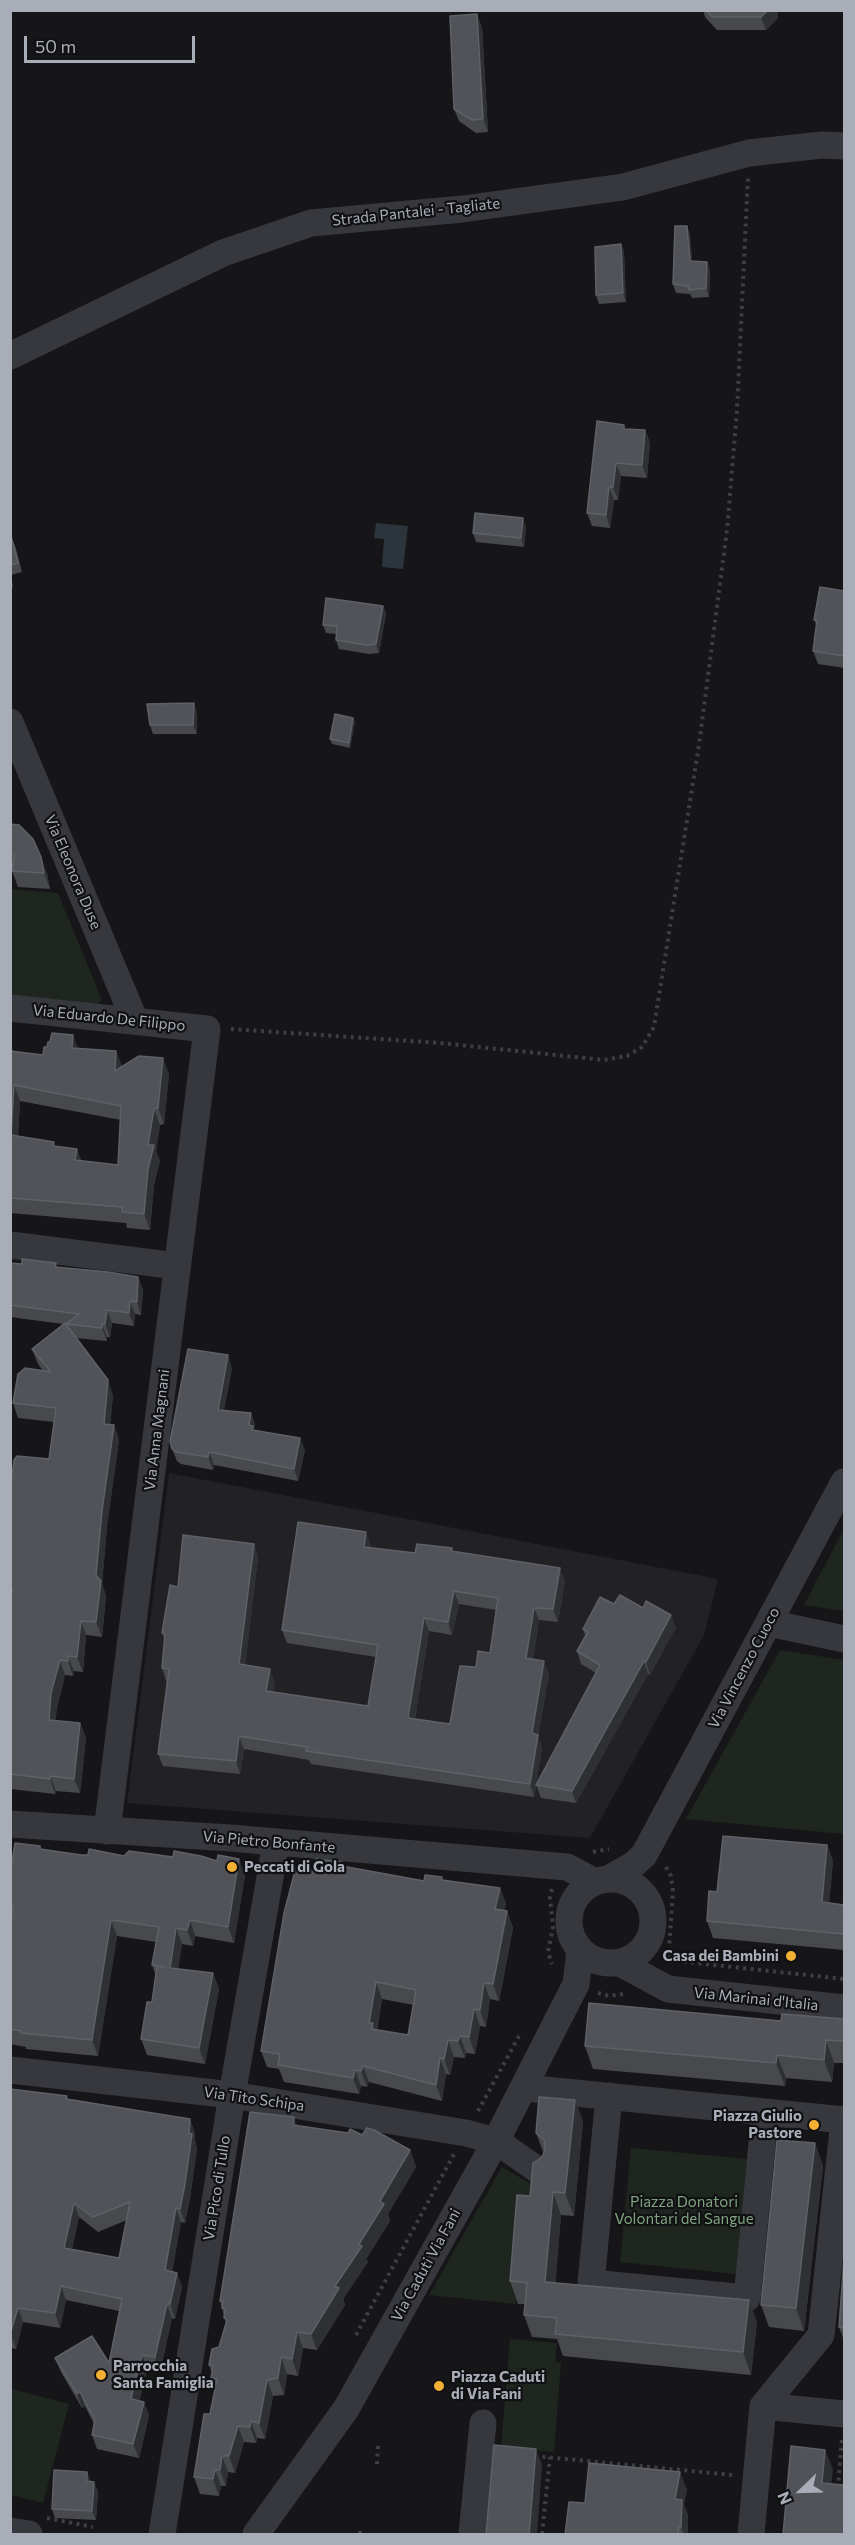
<!DOCTYPE html>
<style>
body{margin:0}
#map{position:relative;width:855px;height:2545px;overflow:hidden;background:#161618;font-family:Commissioner,sans-serif}
canvas{display:block}
.frame{position:absolute;inset:0;border:12px solid #a8adb8;pointer-events:none}
.north{position:absolute;left:771px;top:2461px;width:60px;height:60px;-webkit-text-stroke:4px #111113;paint-order:stroke;rotate:247deg;font-size:16px;font-weight:700;line-height:24px;text-align:center;color:#a8adb8}
.north::after{content:'';display:block;margin:auto;width:21px;height:27px;background:#a8adb8;clip-path:polygon(50% 0,100% 100%,50% 72%,0 100%)}
.scale{position:absolute;left:24px;top:36px;width:171px;height:27px;box-sizing:border-box;border:3px solid #a8adb8;border-top:0;padding-left:8px;font-size:18px;line-height:21px;white-space:nowrap;color:#a8adb8;-webkit-text-stroke:4px #111113;paint-order:stroke}
</style>
<div id="map">
<canvas width="855" height="2545"></canvas>
<div class="frame"></div>
<div class="north">N</div>
<div class="scale">50 m</div>
</div>
<script>
const ctx = document.querySelector('canvas').getContext('2d');
ctx.lineJoin = 'round';
function paint(path, color) {
  ctx.fillStyle = color;
  ctx.fill(path, 'evenodd');
}
function shape(rows) {
  const path = new Path2D();
  for (const r of rows) {
    if (r.length === 3) {
      path.moveTo(r[0] + r[2], r[1]);
      path.arc(r[0], r[1], r[2], 0, 2 * Math.PI);
      continue;
    }
    path.moveTo(r[0], r[1]);
    for (let i = 2; i < r.length; i += 2) path.lineTo(r[i], r[i + 1]);
  }
  return path;
}
function trace(path, color, width, dash) {
  ctx.strokeStyle = color;
  ctx.lineWidth = width;
  ctx.lineCap = dash ? 'butt' : 'round';
  ctx.setLineDash(dash || []);
  ctx.stroke(path);
}
function drawText(font, color, halo, rows, align = 'center') {
  ctx.font = font + ' Commissioner,sans-serif';
  ctx.lineWidth = 4.5;
  ctx.setLineDash([]);
  ctx.textBaseline = 'middle';
  ctx.strokeStyle = halo;
  ctx.fillStyle = color;
  for (const [text, x, y, turn = 0] of rows) {
    ctx.save();
    ctx.translate(x, y);
    ctx.rotate((+turn || 0) * Math.PI / 180);
    ctx.textAlign = isNaN(turn) ? turn : align;
    if (halo) ctx.strokeText(text, 0, 0);
    ctx.fillText(text, 0, 0);
    ctx.restore();
  }
}
paint(shape([
 [169,1473,718,1579,704,1635,590,1838,127,1803]
]), '#222225');
paint(shape([
 [10,889,58,893,102,1000,100,1002,96,1004,11,996],
 [844,1529,844,1611,804,1605],
 [780,1650,844,1660,844,1834,686,1819],
 [631,2148,747,2159,736,2274,620,2262],
 [502,2167,538,2188,524,2214,516,2304,429,2295],
 [510,2339,557,2343,555,2362,561,2363,554,2452,501,2448],
 [12,2389,69,2404,43,2503,11,2495]
]), '#1e261f');
paint(shape([
 [376,523,408,526,403,569,382,567,384,539,374,538]
]), '#2c353c');
trace(shape([
 [231,1029,440,1043,604,1060,627,1056,642,1047,654,1027,699,745,727,530,737,410,748,177],
 [593,1852,609,1849],
 [666,1867,671,1876,673,1891,668,1963],
 [552,1889,550,1897,553,1927,548,1952,552,1964],
 [671,1953,686,1962,844,1979],
 [598,1993,609,1996,623,1994],
 [478,2111,519,2036],
 [356,2335,454,2154],
 [535,2456,733,2475],
 [377,2464,378,2444],
 [838,2488,842,2438],
 [47,2518,93,2527],
 [360,2534,360,2531],
 [542,2534,550,2457]
]), '#3d3f44', 4, [3, 4.5]);
trace(shape([
 [10,356,223,253,311,223,463,209,623,187,749,153,822,145,844,146],
 [10,722,135,1021],
 [10,1008,207,1029,107,1831],
 [10,1245,177,1266],
 [769,1623,844,1639],
 [10,1824,230,1838,567,1867,595,1882],
 [611,1921,42],
 [608,1879,633,1865,644,1855,844,1482],
 [620,1963,668,1989,844,2008],
 [10,2070,232,2095,466,2133,496,2141,538,2170],
 [525,2088,765,2112,747,2298,591,2283,609,2096],
 [765,2112,844,2120],
 [763,2406,821,2335,844,2120],
 [763,2406,844,2414],
 [10,2531,29,2534],
 [162,2534,232,2095,276,1843],
 [256,2534,346,2409,496,2141,576,1984,580,1951],
 [472,2534,483,2423],
 [751,2534,763,2406]
]), '#37383d', 27);
paint(shape([
 [703,10,777,10,778,18,766,30,717,30,705,17],
 [482,27,488,132,476,133,459,121,454,109],
 [687,226,690,235,692,261,707,262,710,271,709,297,692,298,690,294,676,293,673,284],
 [621,244,624,252,626,302,599,304,596,295],
 [625,429,645,430,650,443,647,478,621,476,618,500,614,500,610,528,592,526,587,513],
 [526,527,524,547,476,542,473,533],
 [10,537,15,545,22,572,11,575,13,587,10,588],
 [844,591,844,668,818,664,813,651,817,626,814,620],
 [383,606,386,614,379,653,369,654,339,649,336,640,336,634,326,633,323,625],
 [197,712,197,734,153,734,150,725],
 [353,718,355,722,350,748,332,744,330,739],
 [10,821,11,824,47,873,50,889,18,887,12,871,12,869,10,869],
 [10,1044,13,1051,43,1055,78,1048,116,1051,122,1067,169,1074,164,1124,160,1125,156,1151,160,1161,154,1185,150,1230,127,1228,126,1223,10,1213],
 [20,1101,121,1120,118,1165,81,1161,77,1149,55,1146,54,1142,18,1136],
 [10,1263,22,1264,56,1263,57,1268,138,1277,143,1290,141,1315,135,1314,134,1326,112,1323,110,1337,107,1337,107,1341,75,1338,113,1395,110,1425,114,1425,119,1440,107,1526,102,1584,106,1596,102,1637,86,1635,83,1672,74,1671,73,1676,65,1675,57,1708,55,1721,80,1723,86,1738,80,1793,56,1791,55,1794,10,1789,10,1491,49,1459,54,1422,18,1418,13,1403,43,1371,38,1364,32,1349,63,1324,10,1317],
 [232,1368,224,1410,251,1413,255,1425,254,1430,305,1450,298,1481,214,1465,213,1470,181,1464,177,1461,172,1449],
 [254,1544,258,1557,245,1665,275,1682,273,1692,368,1706,376,1657,287,1643,282,1630,371,1545,371,1548,415,1553,452,1548,453,1552,565,1581,558,1622,539,1620,533,1659,549,1674,538,1737,542,1748,536,1785,596,1673,581,1664,577,1651,585,1635,583,1629,614,1604,676,1627,650,1675,648,1674,576,1803,541,1798,536,1785,534,1797,311,1764,309,1760,244,1749,240,1774,163,1766,158,1754,168,1681,166,1681,162,1668,165,1640,162,1633,178,1587],
 [459,1604,496,1610,490,1653,476,1667,450,1724,415,1719,429,1631,452,1635],
 [827,1845,833,1861,829,1903,844,1905,844,1950,713,1938,707,1921,717,1892],
 [40,1846,41,1849,81,1855,124,1856,245,1875,234,1943,195,1936,193,1946,182,1944,178,1969,213,1973,219,1989,205,2064,147,2055,141,2039,152,2002,156,1976,152,1965,156,1942,117,1936,98,2056,26,2049,26,2047,10,2044,10,1931,12,1921,10,1920,10,1862,12,1862],
 [342,1862,343,1866,424,1881,443,1880,500,1888,506,1904,504,1911,507,1911,513,1928,499,2001,490,1999,486,2027,480,2026,475,2054,466,2053,465,2058,454,2057,450,2075,446,2074,442,2101,369,2082,367,2087,361,2086,359,2094,284,2082,279,2069,267,2067,261,2051,314,1870],
 [382,1999,414,2005,408,2035,377,2030],
 [844,2019,844,2063,834,2063,832,2082,786,2078,785,2086,593,2069,585,2046,781,2021],
 [10,2089,190,2119,195,2134,195,2141,197,2148,190,2198,185,2223,181,2222,172,2272,177,2273,182,2287,175,2319,172,2318,160,2372,147,2369,141,2391,139,2401,144,2402,149,2416,139,2458,97,2449,92,2435,94,2424,85,2406,82,2408,61,2372,55,2358,109,2363,119,2311,66,2300,60,2328,23,2322,16,2349,12,2348,10,2352],
 [79,2217,98,2232,127,2220,119,2258,72,2249],
 [575,2100,583,2122,574,2216,561,2215,555,2283,757,2322,751,2375,563,2356,557,2339,532,2337,524,2315,525,2304,518,2304,510,2281,530,2196,544,2154,536,2133],
 [297,2126,362,2135,410,2150,416,2167,388,2214,390,2221,366,2259,368,2262,343,2299,345,2305,317,2350,303,2348,298,2376,287,2374,284,2395,273,2396,265,2439,257,2438,256,2443,244,2442,235,2473,228,2472,226,2486,221,2486,219,2496,200,2494,194,2477,210,2414,215,2389,211,2378,212,2373,209,2365,219,2347,226,2323,220,2301],
 [815,2143,823,2166,804,2331,769,2327,761,2305],
 [844,2258,844,2341,839,2327],
 [91,2482,98,2491,96,2520,55,2518,52,2509],
 [687,2489,684,2504,688,2516,688,2535,565,2535,585,2503]
]), '#47494d');
paint(shape([
 [768,10,777,10,778,18,766,30,761,17],
 [477,14,482,27,488,132,483,119],
 [687,226,690,235,693,270,690,261],
 [621,244,624,252,626,302,623,293],
 [707,262,710,271,709,297,706,288],
 [645,430,650,443,647,478,642,465],
 [616,463,621,476,618,500,613,487],
 [609,487,614,500,610,528,606,515],
 [523,518,526,527,524,547,521,538],
 [383,606,386,614,379,653,376,644],
 [194,703,197,712,197,734,193,725],
 [353,718,355,722,350,748,349,743],
 [41,857,47,873,50,889,44,873],
 [73,1035,79,1051,72,1048],
 [116,1051,122,1067,115,1071],
 [163,1058,169,1074,164,1124,158,1108],
 [14,1085,20,1101,17,1151,11,1135],
 [154,1109,160,1125,156,1151,160,1161,154,1185,150,1230,144,1214,148,1145],
 [77,1149,83,1165,75,1160],
 [138,1277,143,1290,141,1315,137,1302],
 [130,1301,135,1314,134,1326,129,1313],
 [107,1310,112,1323,110,1337,105,1324],
 [102,1324,107,1337,107,1341,102,1328],
 [228,1355,232,1368,222,1422,218,1410],
 [108,1380,113,1395,109,1439,104,1424],
 [251,1413,255,1425,254,1431,257,1438,249,1425],
 [114,1425,119,1440,107,1526,102,1584,106,1596,102,1637,96,1622,96,1575,102,1511],
 [300,1438,305,1450,298,1481,294,1469],
 [209,1452,214,1465,213,1470,208,1457],
 [366,1532,371,1545,369,1560,364,1547],
 [254,1544,258,1557,244,1677,239,1664],
 [560,1568,565,1581,558,1622,553,1609],
 [454,1591,459,1604,452,1635,448,1622],
 [534,1608,539,1620,531,1671,526,1658],
 [671,1615,676,1627,650,1675,646,1662],
 [424,1618,429,1631,413,1730,408,1718],
 [81,1621,86,1635,83,1672,77,1657],
 [68,1656,74,1671,73,1676,68,1661],
 [60,1660,65,1675,57,1708,54,1735,49,1720,51,1693],
 [544,1661,549,1674,538,1737,542,1748,534,1797,530,1784,532,1733],
 [644,1661,648,1674,576,1803,572,1791],
 [270,1669,275,1682,271,1704,266,1691],
 [80,1723,86,1738,80,1793,74,1779],
 [239,1736,244,1749,240,1774,236,1761],
 [50,1776,56,1791,55,1794,50,1779],
 [827,1845,833,1861,828,1918,822,1902],
 [239,1859,245,1875,234,1943,228,1927],
 [500,1888,506,1904,501,1925,495,1909],
 [507,1911,513,1928,499,2001,493,1984],
 [844,1918,844,1939,843,1934],
 [111,1920,117,1936,98,2056,92,2040],
 [190,1920,195,1936,193,1946,187,1930],
 [176,1928,182,1944,176,1983,170,1968],
 [213,1973,219,1989,205,2064,199,2048],
 [376,1982,382,1999,376,2031,379,2040,369,2023],
 [484,1983,490,1999,486,2027,480,2010],
 [474,2009,480,2026,475,2054,469,2037],
 [460,2036,466,2053,465,2058,458,2041],
 [448,2040,454,2057,450,2075,444,2059],
 [826,2040,834,2063,832,2082,824,2060],
 [777,2055,786,2078,785,2086,776,2063],
 [440,2058,446,2074,442,2101,436,2085],
 [363,2066,369,2082,367,2087,361,2071],
 [355,2070,361,2086,359,2094,353,2078],
 [575,2100,583,2122,574,2216,565,2193],
 [294,2117,300,2133,293,2125],
 [190,2119,195,2134,195,2141,197,2148,190,2198,185,2223,180,2209],
 [815,2143,823,2166,804,2331,796,2308],
 [410,2150,416,2167,388,2214,390,2221,366,2259,368,2262,343,2299,345,2305,317,2350,311,2334,335,2286,359,2244,380,2201],
 [553,2192,561,2215,554,2304,545,2282],
 [74,2203,79,2217,69,2262,64,2248],
 [176,2208,181,2222,170,2284,165,2270],
 [177,2273,182,2287,175,2319,170,2304],
 [61,2286,66,2300,60,2328,55,2313],
 [749,2300,757,2322,751,2375,743,2352],
 [167,2304,172,2318,160,2372,155,2357],
 [18,2308,23,2322,16,2349,11,2335],
 [297,2332,303,2348,298,2376,292,2359],
 [142,2355,147,2369,137,2413,131,2399],
 [281,2357,287,2374,284,2395,278,2378],
 [267,2380,273,2396,265,2439,259,2423],
 [80,2392,85,2406,82,2408,77,2394],
 [144,2402,149,2416,139,2458,133,2444],
 [251,2421,257,2438,256,2443,250,2427],
 [238,2426,244,2442,235,2473,229,2456],
 [536,2449,542,2465,537,2535,529,2535],
 [825,2450,833,2469,829,2503,822,2483],
 [222,2456,228,2472,226,2486,220,2470],
 [215,2470,221,2486,219,2496,213,2479],
 [87,2472,91,2481,90,2490,87,2481],
 [680,2472,687,2489,684,2504,688,2516,688,2535,684,2535,681,2527,675,2499],
 [94,2482,98,2491,96,2520,92,2511]
]), '#2f3033');
const building = shape([
 [706,10,768,10,761,17,712,17,706,10],
 [477,14,483,119,472,120,454,109,450,16,477,14],
 [675,226,687,226,690,261,707,262,706,288,689,290,688,286,673,284,675,226],
 [621,244,623,293,596,295,595,247,621,244],
 [597,421,624,425,624,429,645,430,642,465,616,463,613,487,609,487,606,515,587,513,597,421],
 [475,513,523,518,521,538,473,533,475,513],
 [11,536,18,563,10,565,10,537,11,536],
 [820,587,844,591,844,656,813,651,817,620,814,620,820,587],
 [326,598,383,606,376,644,366,645,336,640,337,626,323,625,326,598],
 [194,703,193,725,150,725,147,704,194,703],
 [335,714,353,718,349,743,330,739,335,714],
 [10,824,19,825,33,839,41,857,44,873,12,871,14,855,10,854,10,824],
 [52,1033,73,1035,72,1048,116,1051,115,1071,139,1056,163,1058,158,1108,154,1109,148,1145,154,1145,148,1169,144,1214,122,1212,122,1207,10,1198,10,1051,43,1055,44,1047,47,1047,48,1042,50,1042,52,1033],
 [14,1085,121,1106,118,1165,75,1160,77,1149,53,1146,54,1142,11,1135,14,1085],
 [22,1259,56,1263,55,1267,108,1272,138,1277,137,1302,130,1301,129,1313,107,1310,105,1324,102,1324,102,1328,66,1324,79,1314,10,1305,10,1263,22,1264,22,1259],
 [65,1323,108,1380,104,1424,114,1425,102,1511,96,1575,101,1581,96,1622,81,1621,77,1657,68,1656,68,1661,60,1660,51,1693,49,1720,80,1723,74,1779,50,1776,50,1779,10,1774,10,1597,13,1590,10,1589,10,1491,14,1460,17,1456,49,1459,56,1408,13,1403,18,1374,25,1368,51,1372,32,1349,65,1323],
 [188,1349,228,1355,218,1410,251,1413,249,1425,253,1426,252,1430,300,1438,294,1469,209,1452,208,1457,176,1452,172,1449,170,1441,188,1349],
 [298,1522,366,1532,364,1547,415,1553,417,1544,452,1548,451,1551,560,1568,553,1609,534,1608,526,1658,544,1661,532,1733,538,1735,530,1784,306,1751,307,1747,239,1736,236,1761,158,1754,169,1669,162,1668,165,1634,162,1633,170,1585,178,1587,183,1535,254,1544,239,1664,270,1669,266,1691,368,1706,378,1645,282,1630,298,1522],
 [454,1591,498,1598,490,1653,478,1651,476,1667,460,1666,450,1724,408,1718,424,1618,448,1622,454,1591],
 [620,1595,643,1608,646,1601,671,1615,646,1662,644,1661,572,1791,536,1785,600,1665,577,1651,588,1632,583,1629,600,1597,614,1604,620,1595],
 [723,1836,827,1845,822,1902,844,1905,844,1918,843,1934,707,1921,709,1891,717,1892,723,1836],
 [15,1843,40,1846,40,1849,81,1855,88,1855,89,1849,124,1856,129,1851,173,1857,174,1851,201,1856,217,1861,218,1855,239,1859,228,1927,190,1920,187,1930,176,1928,170,1968,213,1973,199,2048,141,2039,147,2002,152,2002,157,1966,165,1967,152,1965,159,1927,111,1920,92,2040,21,2033,21,2031,10,2029,10,1931,13,1906,10,1906,10,1862,12,1862,15,1843],
 [316,1859,342,1862,342,1866,424,1881,425,1875,442,1877,442,1880,500,1888,495,1909,507,1911,493,1984,484,1983,480,2010,474,2009,469,2037,460,2036,458,2041,448,2040,444,2059,440,2058,436,2085,363,2066,361,2071,355,2070,353,2078,278,2065,280,2054,261,2051,284,1913,296,1867,314,1870,316,1859],
 [376,1982,416,1990,408,2035,372,2029,373,2023,369,2023,376,1982],
 [589,2003,781,2021,782,2014,844,2019,844,2041,826,2040,824,2060,777,2055,776,2063,585,2046,589,2003],
 [10,2089,67,2096,66,2099,190,2119,189,2133,192,2134,185,2184,180,2209,176,2208,165,2270,177,2273,170,2304,167,2304,155,2357,142,2355,136,2377,131,2399,144,2402,133,2444,92,2435,95,2420,80,2392,77,2394,55,2358,92,2336,109,2363,122,2299,61,2286,55,2313,18,2308,10,2334,10,2089],
 [130,2202,119,2258,64,2248,74,2203,93,2217,130,2202],
 [539,2097,575,2100,565,2193,553,2192,545,2282,749,2300,743,2352,555,2334,557,2318,524,2315,527,2283,510,2281,517,2195,530,2196,533,2163,542,2157,545,2150,544,2140,536,2133,539,2097],
 [250,2112,294,2117,293,2125,348,2133,350,2129,362,2135,367,2128,374,2130,410,2150,380,2201,384,2204,359,2244,362,2246,335,2286,339,2288,311,2334,297,2332,292,2359,281,2357,278,2378,267,2380,259,2423,251,2421,250,2427,238,2426,229,2456,222,2456,220,2470,215,2470,213,2479,194,2477,204,2414,210,2414,217,2379,211,2378,213,2366,209,2365,212,2349,219,2347,227,2320,224,2318,225,2309,222,2308,223,2301,220,2301,250,2112],
 [777,2140,815,2143,796,2308,761,2305,777,2140],
 [844,2258,844,2328,839,2327,844,2258],
 [494,2445,536,2449,529,2535,486,2535,494,2445],
 [791,2446,825,2450,822,2483,844,2485,844,2535,783,2535,791,2446],
 [589,2463,680,2472,675,2499,682,2500,681,2527,679,2527,678,2535,565,2535,569,2502,585,2503,589,2463],
 [54,2470,87,2472,87,2481,94,2482,92,2511,52,2509,54,2470]
]);
paint(building, '#525359');
trace(building, '#5f6168', 1.5);
for (const [x, y, r, color] of [
 [232,1867,6,"#f2b134"],
 [791,1956,6,"#f2b134"],
 [814,2125,6,"#f2b134"],
 [101,2375,6,"#f2b134"],
 [439,2386,6,"#f2b134"]
]) {
  const dot = new Path2D();
  dot.arc(x, y, r, 0, 2 * Math.PI);
  ctx.fillStyle = color;
  ctx.fill(dot);
  trace(dot, '#111113', 2);
}
drawText('15px', '#a8adb8', '#111113', [
 ["Strada Pantalei - Tagliate",416,212,-6],
 ["Via Eleonora Duse",73,872,67],
 ["Via Eduardo De Filippo",109,1018,6],
 ["Via Anna Magnani",157,1430,-83],
 ["Via Vincenzo Cuoco",744,1668,-62],
 ["Via Pietro Bonfante",269,1842,5],
 ["Via Marinai d'Italia",756,1999,6],
 ["Via Tito Schipa",254,2099,8],
 ["Via Pico di Tullo",217,2188,-81],
 ["Via Caduti Via Fani",426,2265,-61]
]);
drawText('bold 15px', '#a8adb8', '#111113', [
 ["Peccati di Gola",244,1867],
 ["Casa dei Bambini",779,1956,"right"],
 ["Piazza Giulio",802,2116,"right"],
 ["Pastore",802,2133,"right"],
 ["Parrocchia",113,2366],
 ["Santa Famiglia",113,2383],
 ["Piazza Caduti",451,2377],
 ["di Via Fani",451,2394]
], 'left');
drawText('15px', '#7fa381', '#111113', [
 ["Piazza Donatori",684,2202],
 ["Volontari del Sangue",684,2219]
]);
</script>
